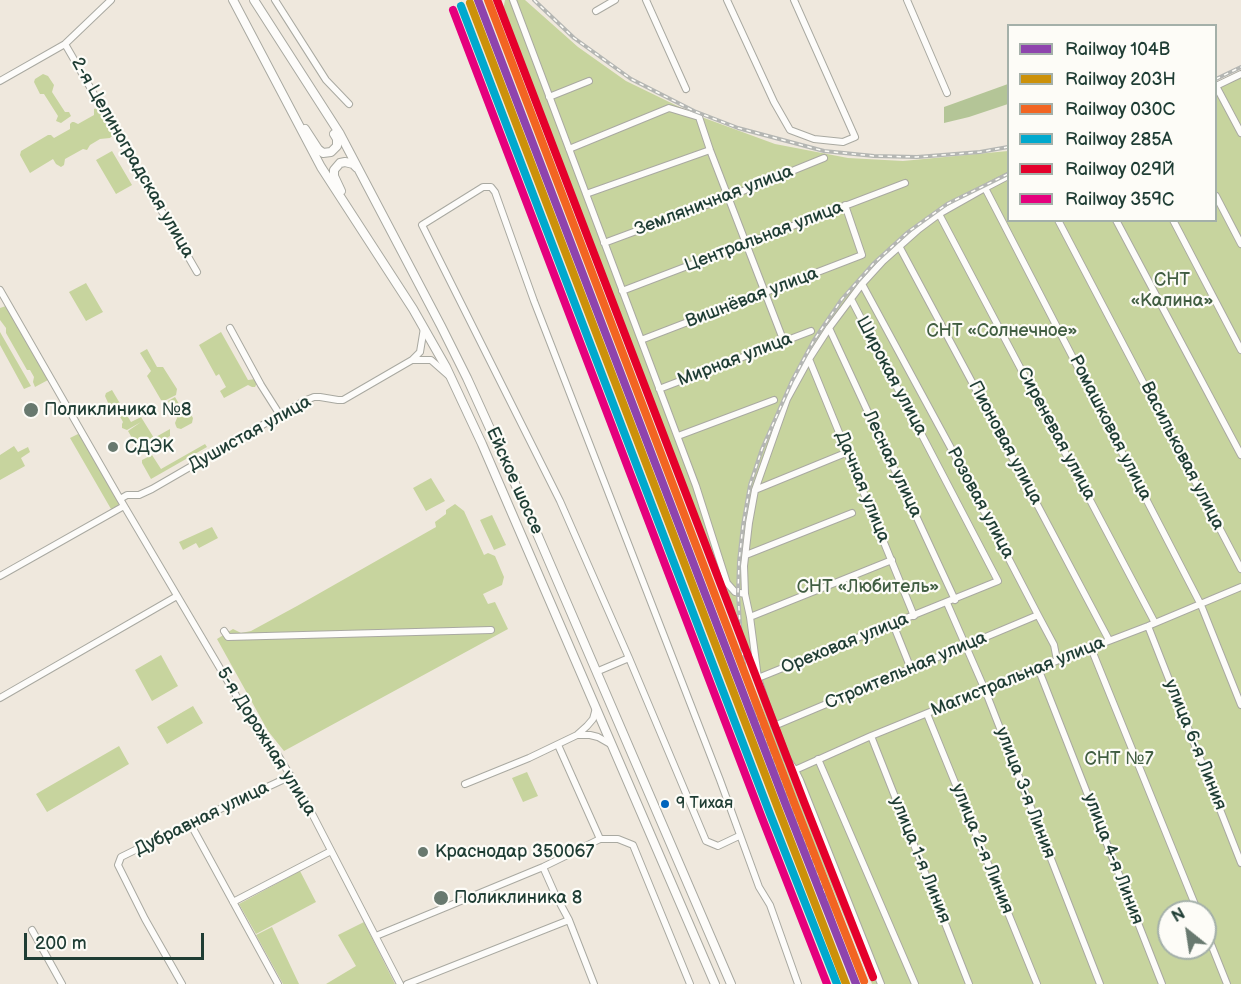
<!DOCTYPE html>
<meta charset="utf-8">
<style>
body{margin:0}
#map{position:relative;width:1241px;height:984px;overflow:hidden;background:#efe8dd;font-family:"Balsamiq Sans",sans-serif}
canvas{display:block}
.legend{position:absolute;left:1007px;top:24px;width:210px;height:198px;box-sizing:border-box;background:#fdfcf7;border:2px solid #a4b0a9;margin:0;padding:8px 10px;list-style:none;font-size:18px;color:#1f3d34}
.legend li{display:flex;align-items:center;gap:12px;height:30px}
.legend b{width:30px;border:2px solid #a4b0a9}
.north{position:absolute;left:1157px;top:900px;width:60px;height:60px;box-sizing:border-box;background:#fdfcf7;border:2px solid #a4b0a9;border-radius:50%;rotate:330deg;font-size:16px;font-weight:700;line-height:24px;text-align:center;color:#1f3d34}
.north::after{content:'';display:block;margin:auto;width:21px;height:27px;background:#68796f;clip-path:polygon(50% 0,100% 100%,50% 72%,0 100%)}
.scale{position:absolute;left:24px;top:933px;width:180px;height:27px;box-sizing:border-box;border:3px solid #1f3d34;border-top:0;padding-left:8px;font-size:18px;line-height:21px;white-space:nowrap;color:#1f3d34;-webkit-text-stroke:4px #fdfcf7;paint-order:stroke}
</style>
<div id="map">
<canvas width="1241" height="984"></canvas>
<ul class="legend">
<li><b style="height:8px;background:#8e44ad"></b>Railway 104В</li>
<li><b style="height:8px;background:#cc910a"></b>Railway 203Н</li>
<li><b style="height:8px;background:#f26522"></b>Railway 030C</li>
<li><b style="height:8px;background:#00a9ce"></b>Railway 285А</li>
<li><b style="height:8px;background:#e4002b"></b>Railway 029Й</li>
<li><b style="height:8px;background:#e5007d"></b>Railway 359С</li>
</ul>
<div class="north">N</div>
<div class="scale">200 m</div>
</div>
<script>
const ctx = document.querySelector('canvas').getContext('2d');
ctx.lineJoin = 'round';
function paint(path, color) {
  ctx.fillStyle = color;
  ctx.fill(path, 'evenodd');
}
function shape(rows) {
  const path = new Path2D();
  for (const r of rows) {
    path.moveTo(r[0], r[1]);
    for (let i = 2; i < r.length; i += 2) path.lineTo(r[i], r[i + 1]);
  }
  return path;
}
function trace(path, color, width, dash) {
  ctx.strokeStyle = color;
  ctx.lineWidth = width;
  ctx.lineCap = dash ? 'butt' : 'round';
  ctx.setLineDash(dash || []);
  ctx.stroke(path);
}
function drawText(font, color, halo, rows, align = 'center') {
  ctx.font = font + ' "Balsamiq Sans",sans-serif';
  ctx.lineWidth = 4.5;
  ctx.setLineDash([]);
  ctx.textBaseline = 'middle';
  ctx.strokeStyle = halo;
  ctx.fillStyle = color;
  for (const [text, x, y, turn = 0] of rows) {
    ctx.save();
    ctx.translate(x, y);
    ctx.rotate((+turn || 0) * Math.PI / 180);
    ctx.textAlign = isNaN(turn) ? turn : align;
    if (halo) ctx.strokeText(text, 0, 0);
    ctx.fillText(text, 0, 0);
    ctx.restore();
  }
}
paint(shape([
 [505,0,525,0,578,47,626,81,696,115,775,144,848,158,903,161,1008,151,1008,220,1216,220,1216,83,1241,71,1241,984,872,984,782,767,737,630,503,10],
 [1169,912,1205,912,1205,948,1169,948],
 [43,74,48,76,54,85,52,92,65,112,69,112,71,116,61,123,56,121,58,116,44,94,40,94,34,82,35,79],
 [97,108,99,108,113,132,112,136,110,138,100,139,90,145,87,150,83,149,65,159,64,165,61,167,56,164,53,159,30,173,20,155,21,151,48,135,51,135,54,138,70,129,70,124,72,122,74,122,78,124,94,115,94,109],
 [112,151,132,185,116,194,96,160],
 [86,283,103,312,86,321,69,292],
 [6,306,48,380,35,387,33,382,34,377,30,370,27,370,6,333,6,328,0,320,0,308],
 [0,332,31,386,24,389,0,345],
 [221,332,248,380,255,379,257,383,255,387,252,387,248,385,224,398,220,391,226,387,219,374,216,376,199,345],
 [147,349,157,367,163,367,177,389,176,395,164,401,161,400,147,376,151,371,140,353],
 [112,390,131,422,141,417,154,438,170,429,170,436,158,443,150,442,145,445,143,450,141,452,135,450,136,445,128,431,141,422,127,430,122,428,122,424,123,422,114,406,109,405,105,396,106,393],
 [175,397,185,414,191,415,193,418,192,423,181,429,177,428,176,426,175,423,177,418,168,401],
 [78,434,81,436,119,502,118,506,111,509,70,438],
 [205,444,207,447,151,479,142,463,142,460,152,455,161,469],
 [14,446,18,452,28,447,30,452,21,458,25,466,0,480,0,455],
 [431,478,445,501,426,511,413,488],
 [455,504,464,511,484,555,488,553,495,556,504,577,502,585,483,594,488,604,495,602,508,629,284,751,268,731,217,639,233,629,241,633,251,631,297,606,436,527,435,522,446,514,446,510],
 [492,515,506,545,494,550,480,520],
 [212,527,218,538,199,548,196,543,183,550,179,542],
 [161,655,178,686,152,701,135,670],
 [193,706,203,723,167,744,157,727],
 [119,746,129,764,47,812,36,794],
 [527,772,538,796,523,802,512,778],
 [300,871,316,902,256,934,239,904],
 [364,922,395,984,326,984,356,966,338,935],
 [272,927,299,984,283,984,256,935]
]), '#c7d49e');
paint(shape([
 [1008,84,1008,104,969,117,944,123,944,107]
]), '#b4c597');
const minor = shape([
 [275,0,326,80,349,104],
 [513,0,696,486,727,583,735,592,745,594],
 [646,0,686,89],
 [727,0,774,102,790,130,814,139,843,142,855,137,794,0],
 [907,0,947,93],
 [596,11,615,0],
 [65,44,197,272],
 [0,81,65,44,111,0],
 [1216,86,1241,133],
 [1216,86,1241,74],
 [549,97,589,81],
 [569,149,669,108,699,117,710,150,784,342],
 [985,188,1201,605,1241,705],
 [586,194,710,150],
 [1216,196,1241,244],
 [939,214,1155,623],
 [1058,220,1241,569],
 [1116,220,1241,455],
 [1173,220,1241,350],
 [604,243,728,197,824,158],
 [899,246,1003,440,1109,640],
 [862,284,959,463,1038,615,1054,645,1057,660],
 [0,290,120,499,263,741,278,755,306,802,400,984],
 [622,291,905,183],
 [230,328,261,385,280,415],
 [829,328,955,600],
 [641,340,862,255,845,205],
 [809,359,914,616],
 [413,360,431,360,448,375],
 [659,389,811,331],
 [678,436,774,400],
 [755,490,848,452],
 [120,499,127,495,139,495,152,489,304,401,314,397,320,397,338,400,343,400,412,360,420,352,424,328],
 [746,555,852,513],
 [0,576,124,506],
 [947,603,985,690,1100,984],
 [750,617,892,560],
 [893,624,911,669],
 [1148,626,1241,863],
 [224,631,228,637,491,630],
 [1091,648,1198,912],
 [1038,668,1162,984],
 [596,672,629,658],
 [758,678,998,581,851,299],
 [0,698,177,596],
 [927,714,1037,984],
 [774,726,1038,615],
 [578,735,590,735,598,737,612,745],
 [871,736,969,984],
 [558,745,600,839],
 [818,759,915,984],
 [795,770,871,736,1038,668,1148,626,1241,587],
 [465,784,529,758,577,735,587,726,593,719,596,708],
 [190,823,278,984],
 [739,836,718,846,706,841,629,658,560,501,422,225,483,187,491,187,495,192,534,301,720,780,759,887,770,905,798,984],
 [543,867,555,894,569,920,594,984],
 [233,902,331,851],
 [1205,929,1227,984],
 [32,930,62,984],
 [376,936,543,867,600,839,618,839,633,845,690,984],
 [182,984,145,919,118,865,121,857,190,823,291,776],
 [407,984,569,920],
 [881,984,800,780,795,770,787,759,765,700,758,678,750,617,745,594,744,566,749,523,755,490,787,399,809,359,829,328,862,284,883,261,919,229,939,214,985,188,1008,176]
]);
const major = shape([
 [233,0,321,167,413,309,446,367,482,444,715,984],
 [254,0,340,134,441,326,467,378,526,508,731,984],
 [305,129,318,149,323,153,331,152,337,146,337,139,334,134],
 [341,191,334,176,334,170,340,163,345,162,353,164,357,168]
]);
trace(minor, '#a9a9a1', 8);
trace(major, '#a9a9a1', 10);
trace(minor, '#fdfcfa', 6);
trace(major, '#fdfcfa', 8);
const rail = shape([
 [534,0,574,38,631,79,694,111,738,128,824,151,874,156,917,157,980,152,1008,147],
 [1216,79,1241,67],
 [838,936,820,879,758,718,745,673,741,639,738,594,739,561,743,525,750,485,762,449,792,381,814,340,842,299,873,264,908,232,947,204,1008,174]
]);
trace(rail, '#b4b6b3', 4);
trace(rail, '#fdfcf7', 1.5, [4.5]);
trace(shape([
 [478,0,787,808,856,984]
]), '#8e44ad', 8);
trace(shape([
 [470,3,779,811,846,984]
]), '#cc910a', 8);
trace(shape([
 [488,0,795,805,864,981]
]), '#f26522', 8);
trace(shape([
 [461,6,770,814,837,984]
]), '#00a9ce', 8);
trace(shape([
 [497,0,804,802,873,977]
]), '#e4002b', 8);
trace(shape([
 [453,10,762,818,827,984]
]), '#e5007d', 8);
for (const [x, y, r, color] of [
 [31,410,8,"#68796f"],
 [113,447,6,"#68796f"],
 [665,804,5,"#0065bd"],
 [423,852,6,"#68796f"],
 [441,898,8,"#68796f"]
]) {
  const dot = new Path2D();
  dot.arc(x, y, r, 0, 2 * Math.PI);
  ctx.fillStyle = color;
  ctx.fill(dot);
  trace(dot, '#fdfcf7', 2);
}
drawText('16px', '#1f3d34', '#fdfcf7', [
 ["9 Тихая",676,804]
], 'left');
drawText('18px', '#1f3d34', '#fdfcf7', [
 ["2-я Целиноградская улица",132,158,60],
 ["Земляничная улица",714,201,-21],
 ["Центральная улица",764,237,-21],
 ["Вишнёвая улица",752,298,-21],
 ["Мирная улица",735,360,-21],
 ["Широкая улица",891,376,62],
 ["Ромашковая улица",1110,428,63],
 ["Душистая улица",250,434,-29],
 ["Сиреневая улица",1056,434,62],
 ["Пионовая улица",1005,443,62],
 ["Васильковая улица",1182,456,63],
 ["Лесная улица",892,464,65],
 ["Ейское шоссе",514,481,66],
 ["Дачная улица",862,487,68],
 ["Розовая улица",980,503,62],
 ["Ореховая улица",845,644,-22],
 ["Строительная улица",906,671,-23],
 ["Магистральная улица",1018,677,-22],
 ["5-я Дорожная улица",266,742,58],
 ["улица 6-я Линия",1195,745,68],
 ["улица 3-я Линия",1025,793,69],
 ["Дубравная улица",202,819,-26],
 ["улица 2-я Линия",982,849,68],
 ["улица 4-я Линия",1113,859,69],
 ["улица 1-я Линия",920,860,68]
]);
drawText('18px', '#415e42', '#fdfcf7', [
 ["СНТ",1172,280],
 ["«Калина»",1172,301],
 ["СНТ «Солнечное»",1002,331],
 ["СНТ «Любитель»",868,587],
 ["СНТ №7",1119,759]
]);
drawText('18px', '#1f3d34', '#fdfcf7', [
 ["Поликлиника №8",44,410],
 ["СДЭК",125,447],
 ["Краснодар 350067",435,852],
 ["Поликлиника 8",454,898]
], 'left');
</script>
